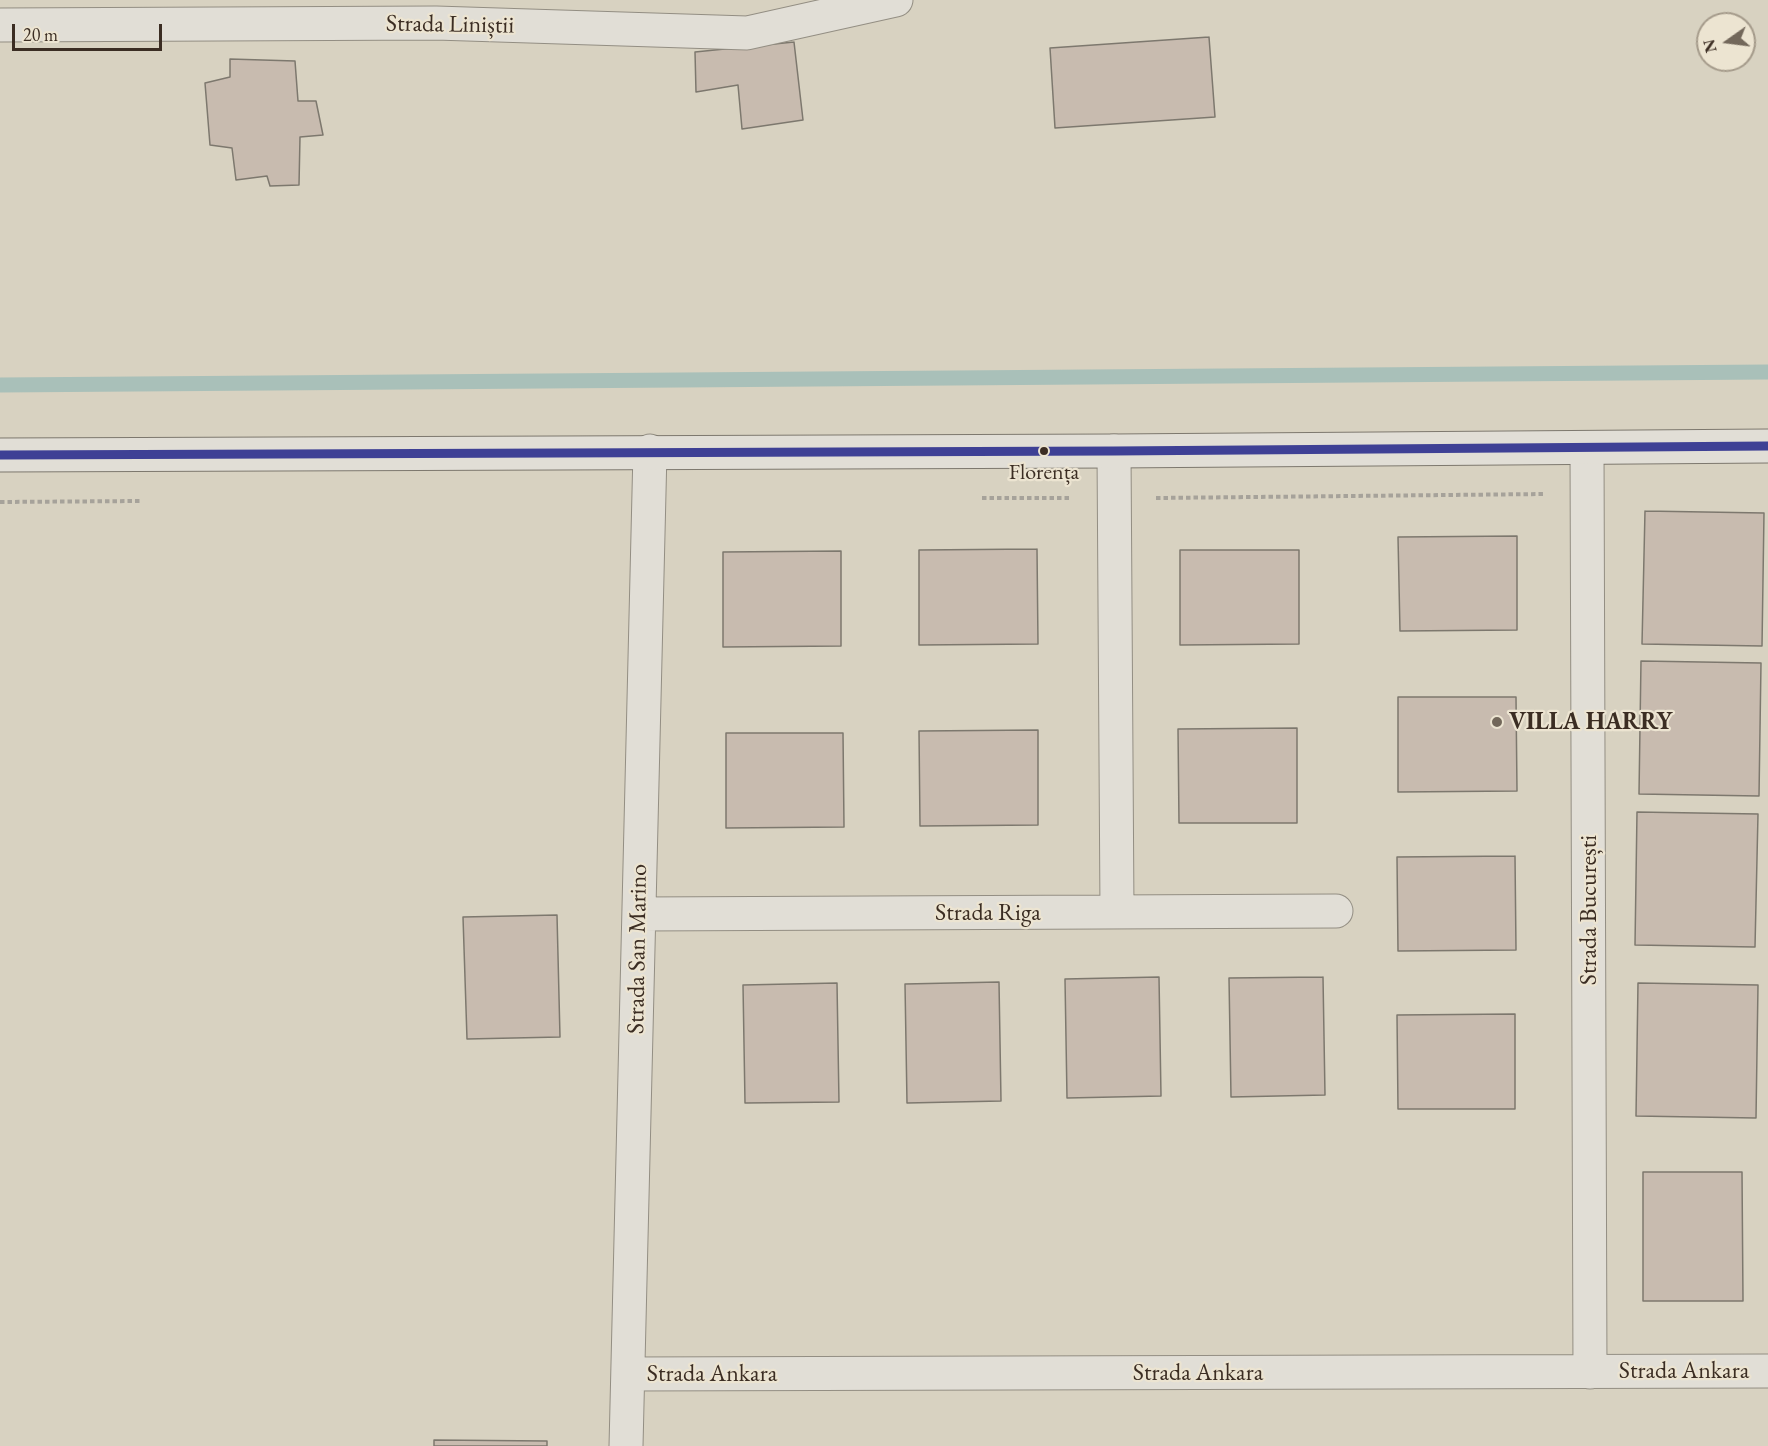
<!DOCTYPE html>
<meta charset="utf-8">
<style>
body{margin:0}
#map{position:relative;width:1768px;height:1446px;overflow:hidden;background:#d8d2c1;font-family:"EB Garamond",serif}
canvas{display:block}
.north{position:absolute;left:1696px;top:12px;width:60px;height:60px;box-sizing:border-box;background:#ece4d1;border:2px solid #a59b8b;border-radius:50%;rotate:256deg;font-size:16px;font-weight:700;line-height:24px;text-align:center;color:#3b2d23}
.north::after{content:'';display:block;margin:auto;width:21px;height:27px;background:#72675a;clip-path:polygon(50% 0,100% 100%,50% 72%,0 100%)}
.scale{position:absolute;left:12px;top:24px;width:150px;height:27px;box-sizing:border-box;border:3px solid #3b2d23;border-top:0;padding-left:8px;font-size:18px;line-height:21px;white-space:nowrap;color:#3b2d23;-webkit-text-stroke:4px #ece4d1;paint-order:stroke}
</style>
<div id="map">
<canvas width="1768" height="1446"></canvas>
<div class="north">N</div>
<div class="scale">20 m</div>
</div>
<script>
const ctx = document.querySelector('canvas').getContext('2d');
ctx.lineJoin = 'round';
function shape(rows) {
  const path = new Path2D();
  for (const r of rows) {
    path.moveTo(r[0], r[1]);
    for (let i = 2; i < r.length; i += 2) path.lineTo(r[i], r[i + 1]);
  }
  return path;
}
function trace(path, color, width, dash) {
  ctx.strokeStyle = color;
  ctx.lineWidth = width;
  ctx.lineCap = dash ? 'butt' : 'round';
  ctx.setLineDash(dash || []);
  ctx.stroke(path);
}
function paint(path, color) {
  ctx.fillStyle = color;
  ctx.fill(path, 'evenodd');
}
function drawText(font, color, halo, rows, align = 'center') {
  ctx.font = font + ' "EB Garamond",serif';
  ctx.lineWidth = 4.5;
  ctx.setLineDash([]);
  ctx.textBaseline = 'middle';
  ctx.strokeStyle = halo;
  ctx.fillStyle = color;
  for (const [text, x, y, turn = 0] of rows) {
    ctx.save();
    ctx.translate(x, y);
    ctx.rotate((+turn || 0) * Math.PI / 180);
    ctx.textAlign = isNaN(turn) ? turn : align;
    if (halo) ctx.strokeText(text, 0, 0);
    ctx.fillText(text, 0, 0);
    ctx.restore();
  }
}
trace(shape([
 [0,385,1768,372]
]), '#a9c0b9', 15);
const building = shape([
 [1209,37,1215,117,1055,128,1050,48,1209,37],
 [794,42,803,120,742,129,738,85,696,92,695,52,794,42],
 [230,59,295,61,298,101,316,101,323,135,300,137,299,185,270,186,267,176,236,180,232,148,210,145,205,83,230,77,230,59],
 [1645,511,1764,513,1762,646,1642,644,1645,511],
 [1517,536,1517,630,1400,631,1398,537,1517,536],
 [1037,549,1038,644,919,645,919,550,1037,549],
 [1180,550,1299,550,1299,644,1180,645,1180,550],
 [841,551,841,646,723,647,723,552,841,551],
 [1641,661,1761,663,1759,796,1639,794,1641,661],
 [1398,697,1516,697,1517,791,1398,792,1398,697],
 [1297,728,1297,823,1179,823,1178,729,1297,728],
 [1038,730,1038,825,920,826,919,731,1038,730],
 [726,733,843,733,844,827,726,828,726,733],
 [1637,812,1758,814,1755,947,1635,945,1637,812],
 [1515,856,1516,950,1398,951,1397,857,1515,856],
 [557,915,560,1037,467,1039,463,917,557,915],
 [1159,977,1161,1096,1067,1098,1065,979,1159,977],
 [1323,977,1325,1095,1231,1097,1229,978,1323,977],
 [999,982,1001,1101,907,1103,905,984,999,982],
 [837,983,839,1102,745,1103,743,985,837,983],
 [1638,983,1758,985,1756,1118,1636,1116,1638,983],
 [1515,1014,1515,1109,1398,1109,1397,1015,1515,1014],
 [1643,1172,1742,1172,1743,1301,1643,1301,1643,1172],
 [434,1440,547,1441,547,1446,434,1446,434,1440]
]);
paint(building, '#c8bbaf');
trace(building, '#7d786e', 1.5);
const street = shape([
 [0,25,436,23,747,33,896,0],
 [1587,448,1590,1372],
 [1114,451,1117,912],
 [639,914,1336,911],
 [628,1374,1768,1371],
 [626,1446,650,451]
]);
const secondary = shape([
 [0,455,1114,451,1768,446]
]);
trace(street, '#938e83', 35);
trace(secondary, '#7d786e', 35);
trace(shape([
 [982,498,1070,498],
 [1156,498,1544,494],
 [0,502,140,501]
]), '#a6a29a', 4, [4.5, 3]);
trace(street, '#e1ded6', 33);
trace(secondary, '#e1ded6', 33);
trace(shape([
 [0,455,1114,451,1768,446]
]), '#3e4095', 9);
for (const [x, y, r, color] of [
 [1044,451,5,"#3b2d23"],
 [1497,722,6,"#72675a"]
]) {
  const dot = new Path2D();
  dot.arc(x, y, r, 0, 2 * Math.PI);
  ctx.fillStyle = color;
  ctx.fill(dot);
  trace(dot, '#ece4d1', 2);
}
drawText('22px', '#3b2d23', '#ece4d1', [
 ["Florența",1044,473]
]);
drawText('24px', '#3b2d23', '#ece4d1', [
 ["Strada Liniștii",450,25,1],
 ["Strada București",1589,910,-90],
 ["Strada Riga",988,913],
 ["Strada San Marino",638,949,-89],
 ["Strada Ankara",1684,1371],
 ["Strada Ankara",1198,1373],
 ["Strada Ankara",712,1374]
]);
drawText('bold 24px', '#3b2d23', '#ece4d1', [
 ["VILLA HARRY",1509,722]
], 'left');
</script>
